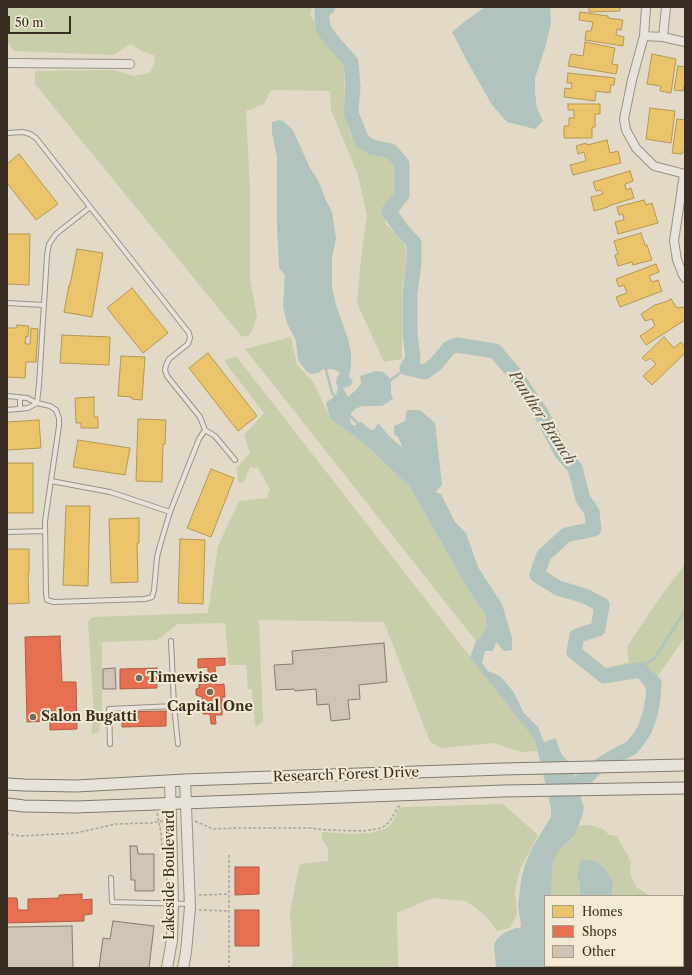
<!DOCTYPE html>
<style>
body{margin:0}
#map{position:relative;width:692px;height:975px;overflow:hidden;background:#e2dac6;font-family:"Libre Caslon Text",serif}
canvas{display:block}
.frame{position:absolute;inset:0;border:8px solid #392d22;pointer-events:none}
.legend{position:absolute;left:544px;top:895px;width:140px;height:72px;box-sizing:border-box;background:#f3ead3;border:1px solid #a99e8c;margin:0;padding:5px 7px;list-style:none;font-size:12px;color:#392d22}
.legend li{display:flex;align-items:center;gap:8px;height:20px}
.legend b{width:20px;border:1px solid #a99e8c}
.scale{position:absolute;left:8px;top:16px;width:63px;height:18px;box-sizing:border-box;border:2px solid #392d22;border-top:0;padding-left:5px;font-size:12px;line-height:14px;white-space:nowrap;color:#392d22;-webkit-text-stroke:3px #f3ead3;paint-order:stroke}
</style>
<div id="map">
<canvas width="692" height="975"></canvas>
<div class="frame"></div>
<ul class="legend">
<li><b style="height:11px;background:#e9c46a"></b>Homes</li>
<li><b style="height:11px;background:#e76f51"></b>Shops</li>
<li><b style="height:11px;background:#d0c2b4"></b>Other</li>
</ul>
<div class="scale">50 m</div>
</div>
<script>
const ctx = document.querySelector('canvas').getContext('2d');
ctx.lineJoin = 'round';
function paint(path, color) {
  ctx.fillStyle = color;
  ctx.fill(path, 'evenodd');
}
function shape(rows) {
  const path = new Path2D();
  for (const r of rows) {
    path.moveTo(r[0], r[1]);
    for (let i = 2; i < r.length; i += 2) path.lineTo(r[i], r[i + 1]);
  }
  return path;
}
function trace(path, color, width, dash) {
  ctx.strokeStyle = color;
  ctx.lineWidth = width;
  ctx.lineCap = dash ? 'butt' : 'round';
  ctx.setLineDash(dash || []);
  ctx.stroke(path);
}
function drawText(font, color, halo, rows, align = 'center') {
  ctx.font = font + ' "Libre Caslon Text",serif';
  ctx.lineWidth = 4;
  ctx.setLineDash([]);
  ctx.textBaseline = 'middle';
  ctx.strokeStyle = halo;
  ctx.fillStyle = color;
  for (const [text, x, y, turn = 0] of rows) {
    ctx.save();
    ctx.translate(x, y);
    ctx.rotate((+turn || 0) * Math.PI / 180);
    ctx.textAlign = isNaN(turn) ? turn : align;
    if (halo) ctx.strokeText(text, 0, 0);
    ctx.fillText(text, 0, 0);
    ctx.restore();
  }
}
paint(shape([
 [7,7,312,7,310,15,322,31,344,59,345,116,351,137,367,150,386,156,399,173,397,191,386,203,385,223,405,245,407,270,402,285,402,359,384,362,357,303,361,258,367,216,358,175,331,110,330,91,271,90,264,104,246,111,250,190,250,278,257,317,250,335,242,337,35,84,35,71,114,70,133,76,150,73,155,62,154,55,144,52,131,44,113,55,14,51,7,42],
 [291,337,297,365,313,382,330,418,367,446,410,487,466,586,485,614,487,624,482,636,476,641,245,349],
 [236,356,535,740,538,751,521,752,494,743,441,748,430,742,384,622,259,620,263,722,255,727,252,689,248,689,246,665,229,665,225,623,178,624,157,640,102,642,102,710,99,732,91,734,94,715,88,622,92,617,208,613,218,546,239,501,267,498,270,489,258,468,250,467,244,482,238,483,237,467,250,453,244,435,264,413,224,361],
 [685,564,685,637,657,677,655,697,650,697,638,675,615,677,617,671,609,667,629,662,627,647,654,606],
 [503,804,538,835,520,869,515,892,517,914,510,928,497,931,486,916,466,901,432,898,397,913,398,968,291,968,293,963,290,913,295,886,300,864,328,861,328,848,322,839,322,832,350,834,370,833,385,829,392,823,399,808,405,807],
 [589,825,603,829,609,835,617,836,631,862,630,873,636,887,650,896,613,896,612,895,613,886,577,876,580,885,580,896,551,896,553,862,555,857,560,849,575,835,579,826]
]), '#c8cdaa');
paint(shape([
 [485,7,550,7,551,23,545,48,535,78,535,92,537,108,543,121,535,129,507,122,492,105,467,61,452,32,464,22],
 [279,120,283,121,293,130,310,168,318,180,325,198,332,212,336,238,332,258,332,287,336,305,348,339,351,352,351,366,349,377,353,381,350,386,343,388,348,397,357,389,361,383,360,376,376,371,383,372,389,377,391,384,391,393,393,399,382,406,362,406,355,409,351,413,350,419,351,423,354,426,361,422,370,429,374,430,378,423,390,437,403,448,398,437,394,434,394,426,405,421,407,410,420,410,435,423,442,485,435,492,441,494,455,522,466,533,478,567,502,604,512,638,512,650,504,651,496,642,493,651,485,651,482,663,488,671,500,676,513,691,524,713,538,727,544,742,556,738,558,746,562,755,571,764,584,808,582,817,575,835,560,849,555,857,553,862,551,896,545,896,545,966,683,966,683,961,685,964,685,968,496,968,494,944,498,938,504,933,515,928,520,928,521,925,518,906,521,880,525,865,532,848,551,817,551,808,535,740,470,657,476,641,482,636,487,624,485,614,466,586,410,487,367,446,330,418,326,403,336,395,337,392,338,388,336,383,337,377,340,374,336,370,330,369,323,369,318,373,312,374,307,372,298,360,296,341,287,323,283,307,285,275,279,268,277,225,277,157,272,133,272,122],
 [581,860,587,860,597,862,602,866,612,880,613,886,612,895,613,896,580,896,580,885,577,876]
]), '#b0c4bd');
const homes = shape([
 [589,7,620,7,620,11,589,12,589,7],
 [580,12,608,16,608,18,623,20,621,30,617,29,616,35,624,37,623,46,585,40,586,31,591,31,593,22,579,20,580,12],
 [585,42,615,48,612,64,618,65,616,74,568,66,571,54,583,56,585,42],
 [652,54,676,59,671,93,660,91,661,86,647,84,652,54],
 [678,66,685,67,685,86,684,86,683,91,674,90,678,66],
 [568,73,615,78,614,85,611,85,610,93,596,91,595,101,564,97,565,88,571,89,572,83,567,83,568,73],
 [568,104,600,104,600,114,595,114,595,127,592,127,592,138,564,138,564,126,569,126,569,118,574,118,574,110,568,110,568,104],
 [650,108,675,111,671,143,646,139,650,108],
 [677,119,685,120,685,152,682,152,682,154,672,153,677,119],
 [607,140,610,153,618,151,621,163,573,175,570,165,586,161,584,152,578,154,576,146,586,143,587,145,607,140],
 [19,154,58,204,36,220,7,183,7,164,19,154],
 [630,171,633,181,625,184,626,190,631,188,634,198,608,206,608,207,594,211,591,197,603,194,601,190,596,191,593,182,630,171],
 [644,200,646,205,652,203,658,223,618,234,615,222,624,220,623,214,619,215,617,207,644,200],
 [641,233,645,245,647,245,652,260,633,265,632,262,618,266,615,255,618,254,614,241,641,233],
 [7,234,30,234,29,285,7,284,7,234],
 [77,249,103,253,92,317,64,312,69,285,70,285,77,249],
 [656,264,659,272,649,276,652,282,658,280,662,291,620,307,616,297,627,293,624,285,619,287,616,279,656,264],
 [132,288,168,333,143,353,107,308,132,288],
 [671,299,677,308,683,307,685,310,685,320,646,345,640,336,655,326,652,319,645,321,641,314,655,305,665,302,671,299],
 [17,325,29,326,28,337,26,336,25,344,30,344,31,328,38,329,36,362,26,362,25,378,7,377,7,328,17,328,17,325],
 [62,335,110,337,109,365,60,363,62,335],
 [664,337,674,348,681,342,685,347,685,353,652,385,643,376,656,364,650,358,646,361,642,358,664,337],
 [208,353,257,416,238,431,189,368,208,353],
 [121,356,145,357,142,400,132,399,132,397,118,396,121,356],
 [94,397,94,417,98,417,98,428,81,428,81,423,76,423,75,398,94,397],
 [138,419,166,420,165,444,163,444,162,482,136,481,138,419],
 [39,420,41,448,7,450,7,422,39,420],
 [78,440,130,448,125,475,73,467,78,440],
 [7,463,33,463,33,513,7,513,7,463],
 [211,469,234,478,211,537,187,528,211,469],
 [66,506,90,506,88,586,63,585,66,506],
 [139,518,139,543,137,543,138,582,111,583,109,519,139,518],
 [180,539,205,540,203,604,178,603,180,539],
 [7,549,29,549,29,573,28,573,29,603,7,604,7,549]
]);
paint(homes, '#e9c46a');
trace(homes, '#b49754', 1);
const shops = shape([
 [60,636,62,682,76,682,77,729,50,730,50,721,27,722,25,637,60,636],
 [225,658,225,665,215,666,216,685,224,684,225,697,222,697,222,715,215,715,216,724,211,724,210,714,203,714,202,697,196,695,196,689,199,688,199,684,208,683,208,667,198,668,198,659,225,658],
 [157,668,157,688,120,689,120,669,157,668],
 [166,711,166,726,122,727,122,712,166,711],
 [235,867,259,867,259,894,235,895,235,867],
 [82,894,82,900,92,899,92,914,84,915,84,921,7,923,7,898,17,898,18,910,28,910,28,899,59,898,59,895,82,894],
 [235,910,259,910,259,946,235,946,235,910]
]);
paint(shops, '#e76f51');
trace(shops, '#b35b43', 1);
trace(shape([
 [325,366,332,393,336,398],
 [388,382,407,368],
 [349,415,360,425],
 [641,670,644,664,654,659,685,611]
]), '#b0c4bd', 2.5);
trace(shape([
 [328,7,322,11,322,21,324,30,334,43,351,62,353,87,351,113,362,141,372,147,391,151,402,164,402,195,389,211,401,229,414,243,414,264,410,293,410,333,413,358,407,368,425,372,436,364,449,348,457,345,495,351,514,373,541,413,561,452,575,468,583,499,592,512,594,529,566,535,544,555,537,575,558,588,585,596,602,605,598,629,577,636,574,652,604,676,641,670,646,676,654,683,653,699,650,714,645,729,638,740,631,748,621,753,607,761,593,770,584,780,577,783,568,801]
]), '#b0c4bd', 15);
const building = shape([
 [384,643,387,682,359,685,360,699,348,700,350,719,331,721,329,704,317,705,316,689,295,691,294,689,276,690,274,665,293,664,292,651,384,643],
 [115,668,116,689,103,689,103,669,115,668],
 [130,846,137,846,138,854,154,854,154,891,135,891,135,880,131,880,130,846],
 [113,921,154,926,149,968,99,968,103,938,110,939,113,921],
 [72,926,73,968,7,968,7,927,72,926]
]);
paint(building, '#d0c2b4');
trace(building, '#817b70', 1);
const service = shape([
 [7,133,23,132,30,134,36,138,189,333,190,338,188,344,169,359,166,365,165,370,167,376,200,417,205,430,199,439,170,512,161,542,157,557,154,590,152,597,145,599,54,602,47,600,46,594,45,521,59,426,59,418,56,410,50,406,37,403,27,398,7,396],
 [7,303,44,305],
 [20,397,20,409],
 [7,410,28,408,37,403,39,385,47,255,49,244,56,234,89,208],
 [205,430,215,436,235,460],
 [51,481,110,492,170,512],
 [7,532,45,531],
 [171,641,174,706,178,744],
 [110,744,109,709,174,706],
 [111,878,112,902,190,904]
]);
const minor = shape([
 [646,7,644,36,632,80,624,119,626,130,636,148,654,166,685,174],
 [644,36,663,37,685,42],
 [663,37,666,7],
 [7,63,130,64],
 [684,174,674,241,677,260,683,275,685,278]
]);
const tertiary = shape([
 [167,968,172,940,173,903,170,781],
 [183,968,186,952,190,907,185,780]
]);
const secondary = shape([
 [7,784,24,785,76,786,185,780,503,769,685,765],
 [7,804,24,806,76,807,503,791,685,788]
]);
trace(service, '#989286', 6);
trace(minor, '#989286', 10);
trace(tertiary, '#989286', 12);
trace(secondary, '#817b70', 13);
trace(shape([
 [157,813,161,833,162,849],
 [195,821,213,829,241,828,309,828,327,830,363,831,382,828,390,821,398,807,402,805],
 [7,832,9,834,20,836,76,833,116,824,151,823,163,821],
 [199,895,229,894],
 [199,910,229,911],
 [229,968,229,853]
]), '#aaa59c', 1.5, [3, 2]);
trace(service, '#e8e3da', 4);
trace(minor, '#e8e3da', 8);
trace(tertiary, '#e8e3da', 10);
trace(secondary, '#e8e3da', 11);
for (const [x, y, r, color] of [
 [139,678,4,"#746a5b"],
 [210,692,4,"#746a5b"],
 [33,717,4,"#746a5b"]
]) {
  const dot = new Path2D();
  dot.arc(x, y, r, 0, 2 * Math.PI);
  ctx.fillStyle = color;
  ctx.fill(dot);
  trace(dot, '#f3ead3', 1.5);
}
drawText('bold 14px', '#392d22', '#f3ead3', [
 ["Timewise",147,678],
 ["Capital One",210,707,"center"],
 ["Salon Bugatti",41,717]
], 'left');
drawText('14px', '#392d22', '#f3ead3', [
 ["Research Forest Drive",346,775,-2],
 ["Lakeside Boulevard",170,875,-90]
]);
drawText('italic 15px', '#525048', '#f3ead3', [
 ["Panther Branch",542,418,57]
]);
</script>
